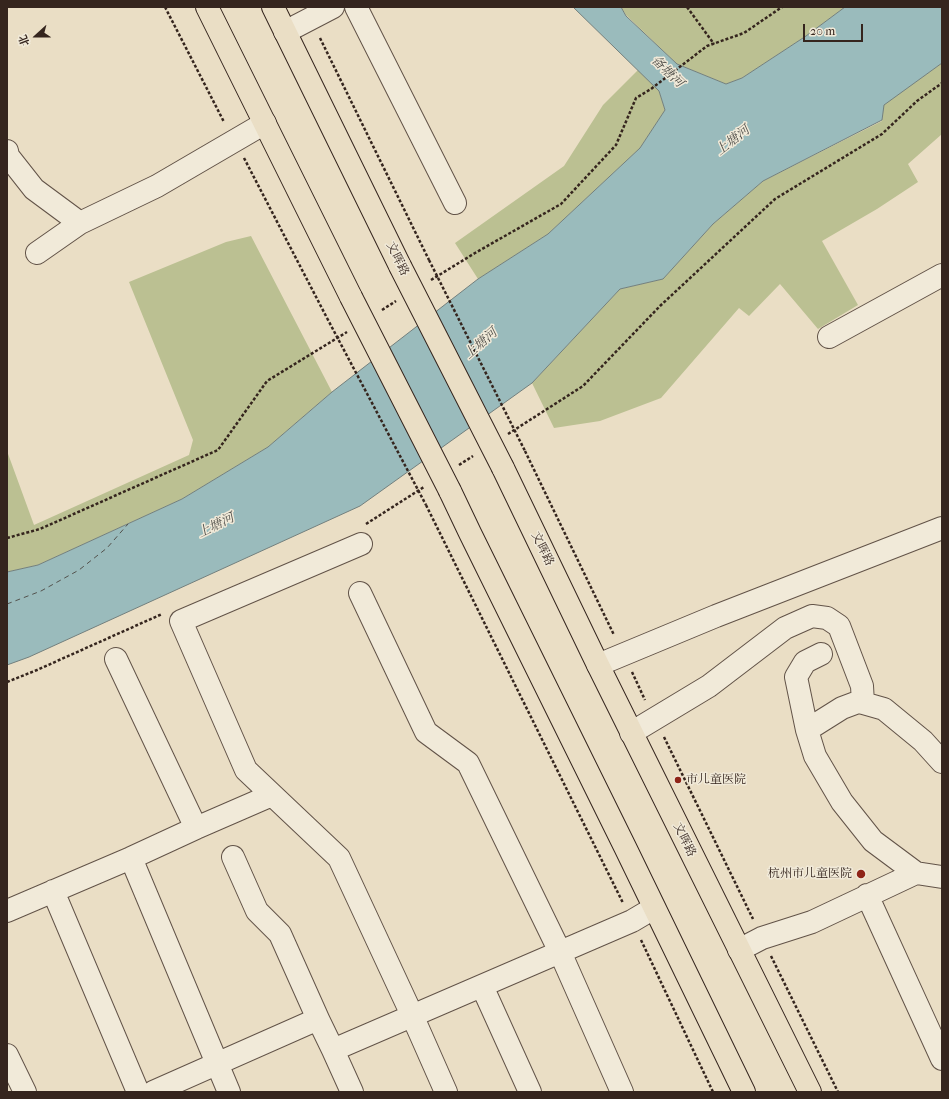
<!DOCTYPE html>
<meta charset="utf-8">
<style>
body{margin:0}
#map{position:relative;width:949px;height:1099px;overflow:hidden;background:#eadec5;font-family:"IM FELL French Canon","Noto Serif SC",serif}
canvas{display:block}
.frame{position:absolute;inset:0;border:8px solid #35251e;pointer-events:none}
.north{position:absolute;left:16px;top:16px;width:40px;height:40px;-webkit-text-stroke:3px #f1ead9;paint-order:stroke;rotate:249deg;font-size:11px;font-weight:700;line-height:16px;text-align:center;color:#35251e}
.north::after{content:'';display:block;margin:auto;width:14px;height:18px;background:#35251e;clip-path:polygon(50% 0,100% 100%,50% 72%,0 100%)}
.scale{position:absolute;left:803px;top:24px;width:60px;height:18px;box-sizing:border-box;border:2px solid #35251e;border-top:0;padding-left:5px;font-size:12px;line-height:14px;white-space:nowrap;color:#35251e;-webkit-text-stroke:3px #f1ead9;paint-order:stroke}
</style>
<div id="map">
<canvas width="949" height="1099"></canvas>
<div class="frame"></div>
<div class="north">北</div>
<div class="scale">20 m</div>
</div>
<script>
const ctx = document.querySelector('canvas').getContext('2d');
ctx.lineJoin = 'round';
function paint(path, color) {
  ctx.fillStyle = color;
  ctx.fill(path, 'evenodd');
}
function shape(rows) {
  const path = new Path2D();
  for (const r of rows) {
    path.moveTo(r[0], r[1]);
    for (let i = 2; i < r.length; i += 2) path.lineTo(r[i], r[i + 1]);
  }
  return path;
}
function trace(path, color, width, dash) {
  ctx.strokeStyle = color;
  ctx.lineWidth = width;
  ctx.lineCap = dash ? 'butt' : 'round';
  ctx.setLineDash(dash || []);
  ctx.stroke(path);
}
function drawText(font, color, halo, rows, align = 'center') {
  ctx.font = font + ' "IM FELL French Canon","Noto Serif SC",serif';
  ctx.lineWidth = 3;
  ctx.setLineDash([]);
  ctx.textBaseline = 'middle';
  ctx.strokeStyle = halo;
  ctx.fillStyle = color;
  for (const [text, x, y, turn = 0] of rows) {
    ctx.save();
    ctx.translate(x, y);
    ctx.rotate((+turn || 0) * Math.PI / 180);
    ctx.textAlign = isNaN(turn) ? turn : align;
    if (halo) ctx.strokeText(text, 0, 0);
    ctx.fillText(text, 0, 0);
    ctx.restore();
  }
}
paint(shape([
 [621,7,845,7,806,36,742,78,726,84,677,64,626,15],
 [942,63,942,134,908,164,918,182,877,209,822,241,858,305,818,329,780,284,749,316,739,308,661,398,600,421,554,428,532,383,620,289,663,279,713,224,763,181,882,121,883,105],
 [638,70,659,91,665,110,640,148,548,234,478,279,455,243,564,166,603,105],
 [251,236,332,392,268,447,182,499,38,565,7,572,7,451,34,525,189,455,193,440,129,282,226,242]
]), '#bbc092');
const water = shape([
 [573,7,621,7,626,16,677,64,726,84,742,78,806,36,845,7,942,7,942,63,884,105,882,120,763,181,713,224,663,279,620,289,532,383,360,506,29,657,7,665,7,572,38,565,182,499,268,447,332,392,478,279,548,234,640,148,665,110,659,91,573,7]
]);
paint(water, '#9abbbc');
trace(water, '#727f7d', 1);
trace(shape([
 [7,604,41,591,79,570,107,548,128,524]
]), '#53524d', 1, [5, 4]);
const minor = shape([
 [356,7,455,203],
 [285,32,333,7],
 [7,151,8,156,34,189,80,223,157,186,265,123],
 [37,253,80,223],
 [829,337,942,275],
 [361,544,181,621,246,770,339,858,412,1015,446,1092],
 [360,593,426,732,468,763,560,952,622,1092],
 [821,654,805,662,796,677,807,730,815,756,842,802,873,841,916,873],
 [116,659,196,828,131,858,229,1092],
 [598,665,716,616,942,528],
 [807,730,842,708,858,702,863,703,884,709,923,741,942,762],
 [631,733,709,686,785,628,812,616,827,618,839,626,862,686,863,703],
 [196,828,272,795],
 [233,857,257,911,280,934,318,1019],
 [53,891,138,1092],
 [867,895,942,1059],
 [7,911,131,858],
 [739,950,762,938,812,922,916,873,942,877],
 [482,986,530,1092],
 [333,1050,352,1092],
 [7,1055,25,1092],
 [153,1092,318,1019,333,1050,632,921,654,908]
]);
const major = shape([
 [207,7,351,297],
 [273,7,400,266],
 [503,468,598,665,810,1092],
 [450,491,470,533,625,847,744,1092]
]);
trace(minor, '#625348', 24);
trace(major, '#35251e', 24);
trace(shape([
 [165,7,224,122],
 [687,7,714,44],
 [320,38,429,260],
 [244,158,327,318],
 [431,280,475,253,561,204,616,145,636,98,651,89,707,46,744,33,782,7],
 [382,310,396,301],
 [508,434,583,386,660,306,775,199,882,134,917,101,942,83],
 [525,451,614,635],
 [459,465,473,456],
 [426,505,623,903],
 [366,524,424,487],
 [7,538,40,529,218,450,267,381,347,332],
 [632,672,645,700],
 [7,682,37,670,162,614],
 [664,737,753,919],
 [641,940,713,1092],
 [771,956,838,1092]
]), '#35251e', 2.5, [3, 2]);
trace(minor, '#f1ead9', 22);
trace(major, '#eadec5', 22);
const majorBridge = shape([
 [400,266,503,468],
 [351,297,450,491]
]);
trace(majorBridge, '#35251e', 24, []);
trace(shape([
 [429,260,525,451],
 [327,318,426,505]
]), '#35251e', 2.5, [3, 2]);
trace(majorBridge, '#eadec5', 22);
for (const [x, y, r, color] of [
 [678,780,4,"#8f2418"],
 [861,874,5,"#8f2418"]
]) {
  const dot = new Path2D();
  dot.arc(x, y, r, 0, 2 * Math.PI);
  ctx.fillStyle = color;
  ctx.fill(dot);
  trace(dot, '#f1ead9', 1.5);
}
drawText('12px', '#35251e', '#f1ead9', [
 ["文晖路",397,259,64],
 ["文晖路",542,549,64],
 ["文晖路",684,840,64]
]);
drawText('12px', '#35251e', '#f1ead9', [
 ["市儿童医院",686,780],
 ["杭州市儿童医院",852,874,"right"]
], 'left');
drawText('italic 13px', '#53524d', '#f1ead9', [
 ["备塘河",667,72,44],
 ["上塘河",733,141,-38],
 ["上塘河",481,344,-41],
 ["上塘河",216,526,-26]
]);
</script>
